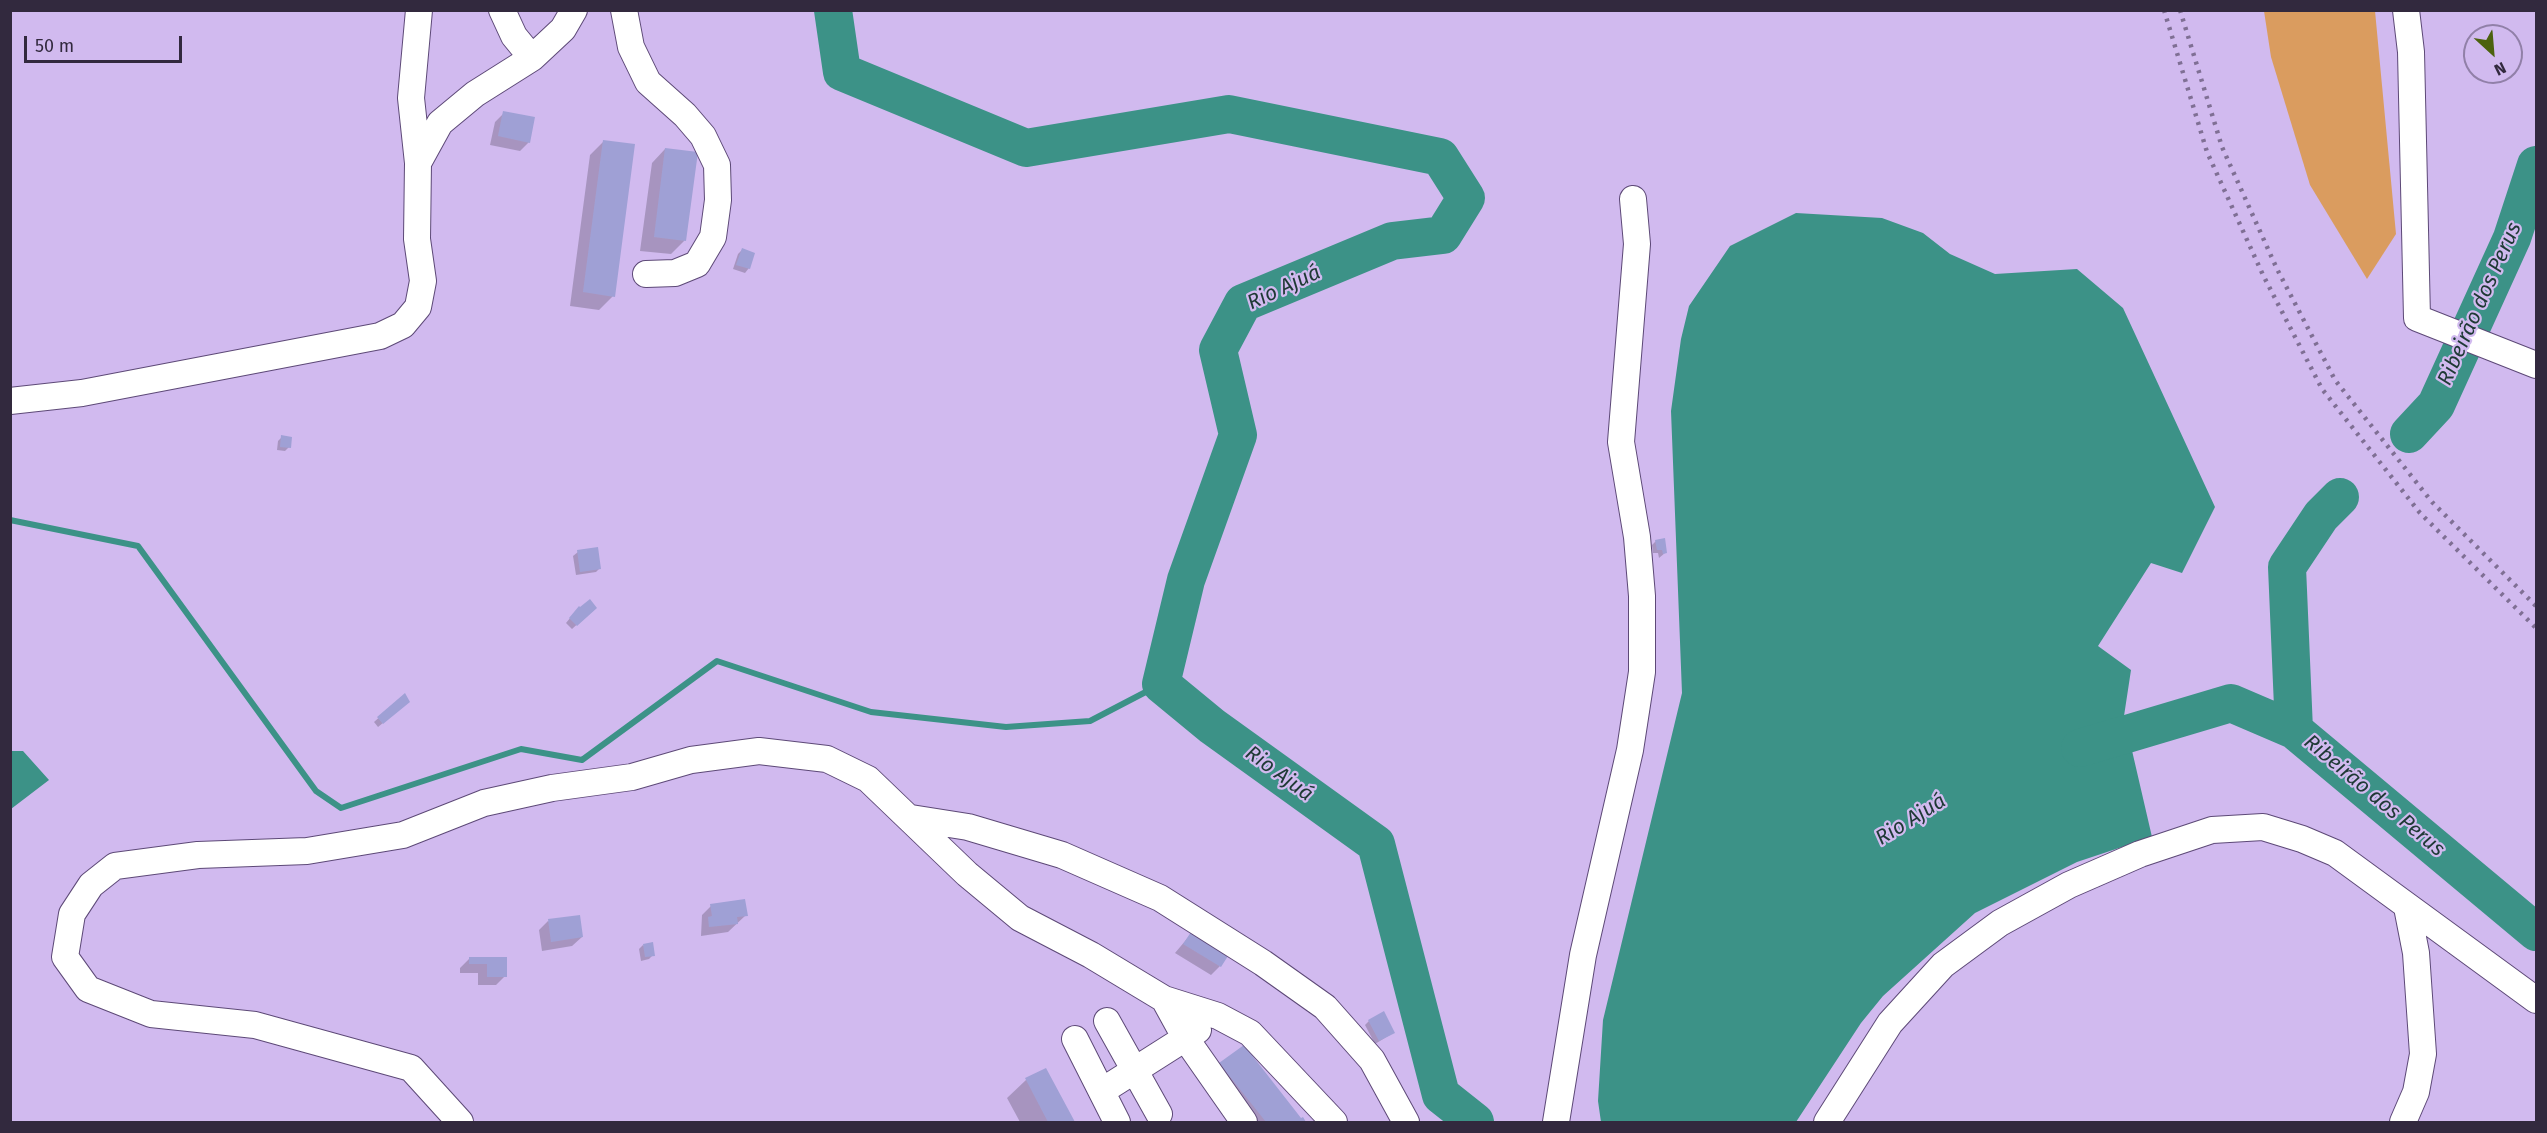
<!DOCTYPE html>
<meta charset="utf-8">
<style>
body{margin:0}
#map{position:relative;width:2547px;height:1133px;overflow:hidden;background:#d1baef;font-family:"Fira Sans",sans-serif}
canvas{display:block}
.frame{position:absolute;inset:0;border:12px solid #32293e;pointer-events:none}
.north{position:absolute;left:2463px;top:24px;width:60px;height:60px;box-sizing:border-box;background:#d1baef;border:2px solid #9180a8;border-radius:50%;rotate:154deg;font-size:16px;font-weight:700;line-height:24px;text-align:center;color:#32293e}
.north::after{content:'';display:block;margin:auto;width:21px;height:27px;background:#4c620e;clip-path:polygon(50% 0,100% 100%,50% 72%,0 100%)}
.scale{position:absolute;left:24px;top:36px;width:158px;height:27px;box-sizing:border-box;border:3px solid #32293e;border-top:0;padding-left:8px;font-size:18px;line-height:21px;white-space:nowrap;color:#32293e;-webkit-text-stroke:4px #d1baef;paint-order:stroke}
</style>
<div id="map">
<canvas width="2547" height="1133"></canvas>
<div class="frame"></div>
<div class="north">N</div>
<div class="scale">50 m</div>
</div>
<script>
const ctx = document.querySelector('canvas').getContext('2d');
ctx.lineJoin = 'round';
function paint(path, color) {
  ctx.fillStyle = color;
  ctx.fill(path, 'evenodd');
}
function shape(rows) {
  const path = new Path2D();
  for (const r of rows) {
    path.moveTo(r[0], r[1]);
    for (let i = 2; i < r.length; i += 2) path.lineTo(r[i], r[i + 1]);
  }
  return path;
}
function trace(path, color, width, dash) {
  ctx.strokeStyle = color;
  ctx.lineWidth = width;
  ctx.lineCap = dash ? 'butt' : 'round';
  ctx.setLineDash(dash || []);
  ctx.stroke(path);
}
function drawText(font, color, halo, rows, align = 'center') {
  ctx.font = font + ' "Fira Sans",sans-serif';
  ctx.lineWidth = 4.5;
  ctx.setLineDash([]);
  ctx.textBaseline = 'middle';
  ctx.strokeStyle = halo;
  ctx.fillStyle = color;
  for (const [text, x, y, turn = 0] of rows) {
    ctx.save();
    ctx.translate(x, y);
    ctx.rotate((+turn || 0) * Math.PI / 180);
    ctx.textAlign = isNaN(turn) ? turn : align;
    if (halo) ctx.strokeText(text, 0, 0);
    ctx.fillText(text, 0, 0);
    ctx.restore();
  }
}
paint(shape([
 [2264,11,2375,11,2396,234,2367,279,2310,185,2271,57]
]), '#da9c5f');
paint(shape([
 [1796,213,1882,218,1923,233,1950,254,1995,274,2077,269,2123,308,2215,507,2182,573,2151,563,2098,646,2131,670,2124,716,2152,837,2077,862,1975,913,1883,996,1861,1023,1796,1122,1601,1122,1598,1101,1603,1020,1682,693,1671,411,1681,339,1689,306,1730,246],
 [11,751,23,751,49,780,11,809]
]), '#3c9287');
paint(shape([
 [504,113,529,142,520,151,490,145,495,122],
 [604,141,613,296,599,310,570,306,590,155],
 [665,149,685,240,671,254,640,251,652,163],
 [742,250,749,268,745,273,733,269,738,254],
 [282,437,289,447,285,451,277,450,278,441],
 [1656,541,1665,553,1659,558,1658,553,1653,553,1652,545],
 [578,552,600,568,596,572,576,575,573,556],
 [595,608,572,629,566,623,575,612],
 [404,695,404,706,378,727,374,722],
 [711,906,746,915,728,932,701,936,702,915],
 [548,921,582,937,572,946,542,951,539,930],
 [1191,934,1220,966,1211,975,1175,953],
 [643,945,653,955,649,959,641,961,639,949],
 [469,959,505,959,505,976,496,985,478,985,478,973,460,973,460,968],
 [1369,1021,1393,1033,1375,1044,1365,1025],
 [1220,1064,1300,1120,1302,1119,1305,1122,1241,1122,1206,1078],
 [1045,1070,1073,1122,1020,1122,1007,1098,1026,1080]
]), '#0003');
trace(shape([
 [10,520,138,546,316,791,341,808,521,749,582,760,717,661,871,712,1006,727,1090,721,1161,684]
]), '#3c9287', 6);
trace(shape([
 [833,10,842,72,1026,148,1229,114,1440,157,1466,198,1443,235,1392,241,1243,303,1218,350,1238,435,1186,580,1161,684,1212,726,1376,844,1441,1095,1475,1122],
 [2409,434,2436,405,2512,238,2536,165],
 [2294,730,2287,567,2321,516,2340,497],
 [2080,748,2231,703,2294,730,2536,932]
]), '#3c9287', 38);
paint(shape([
 [503,111,535,117,530,143,498,136],
 [603,140,635,144,615,297,583,292],
 [665,148,698,152,686,241,654,237],
 [742,248,755,253,750,269,736,265],
 [281,435,292,437,291,448,280,447],
 [1665,538,1667,553,1663,554,1662,550,1657,550,1655,540],
 [598,547,601,569,580,572,577,550],
 [590,599,597,608,577,626,569,618,579,606,580,607],
 [405,693,410,702,383,724,377,717],
 [745,899,748,916,737,917,738,924,709,927,708,917,712,916,710,904],
 [580,915,583,937,551,942,548,919],
 [1191,932,1228,956,1221,967,1183,944],
 [653,942,655,956,645,957,643,944],
 [469,957,507,957,507,977,487,977,487,964,469,964],
 [1384,1011,1395,1033,1379,1041,1368,1020],
 [1244,1045,1301,1118,1303,1117,1306,1122,1266,1122,1219,1063],
 [1046,1068,1075,1122,1048,1122,1025,1078]
]), '#9fa0d5');
const minor = shape([
 [502,10,514,36,532,58],
 [624,10,631,47,648,82,685,115,703,136,717,165,718,200,713,237,697,264,675,273,646,274],
 [2406,10,2411,52,2417,318,2536,365],
 [418,163,411,98,419,10],
 [10,401,82,393,380,336,403,325,418,307,423,281,417,239,418,163,440,123,475,94,532,58,563,29,574,10],
 [911,818,968,827,1062,855,1160,898,1263,963,1325,1007,1372,1060,1406,1122],
 [1164,999,1186,1039,1244,1122],
 [1107,1021,1159,1114],
 [1075,1039,1117,1122],
 [1102,1091,1198,1030],
 [460,1122,411,1068,255,1025,151,1014,88,989,65,957,72,914,91,885,115,866,198,855,307,851,403,835,484,803,552,788,632,777,691,760,759,751,827,759,868,779,967,874,1020,918,1091,955,1164,999,1218,1016,1250,1033,1334,1122],
 [1556,1122,1583,955,1630,750,1642,672,1642,596,1637,537,1621,442,1637,244,1633,199],
 [1827,1122,1890,1023,1943,965,2000,923,2069,885,2140,854,2212,830,2263,827,2302,839,2335,853,2536,1000],
 [2403,1122,2416,1092,2423,1054,2416,953,2407,907]
]);
trace(minor, '#5d4977', 28);
trace(minor, '#fff', 26);
trace(shape([
 [2164,10,2207,152,2263,275,2322,389,2420,513,2536,628],
 [2180,10,2222,147,2277,269,2335,380,2432,502,2536,606]
]), '#7f6f94', 4.5, [3, 6]);
drawText('italic 21px', '#1e3935', '#d1baef', [
 ["Rio Ajuá",1284,288,-25],
 ["Ribeirão dos Perus",2480,304,-66],
 ["Rio Ajuá",1279,774,36],
 ["Ribeirão dos Perus",2374,796,40],
 ["Rio Ajuá",1911,820,-32]
]);
</script>
